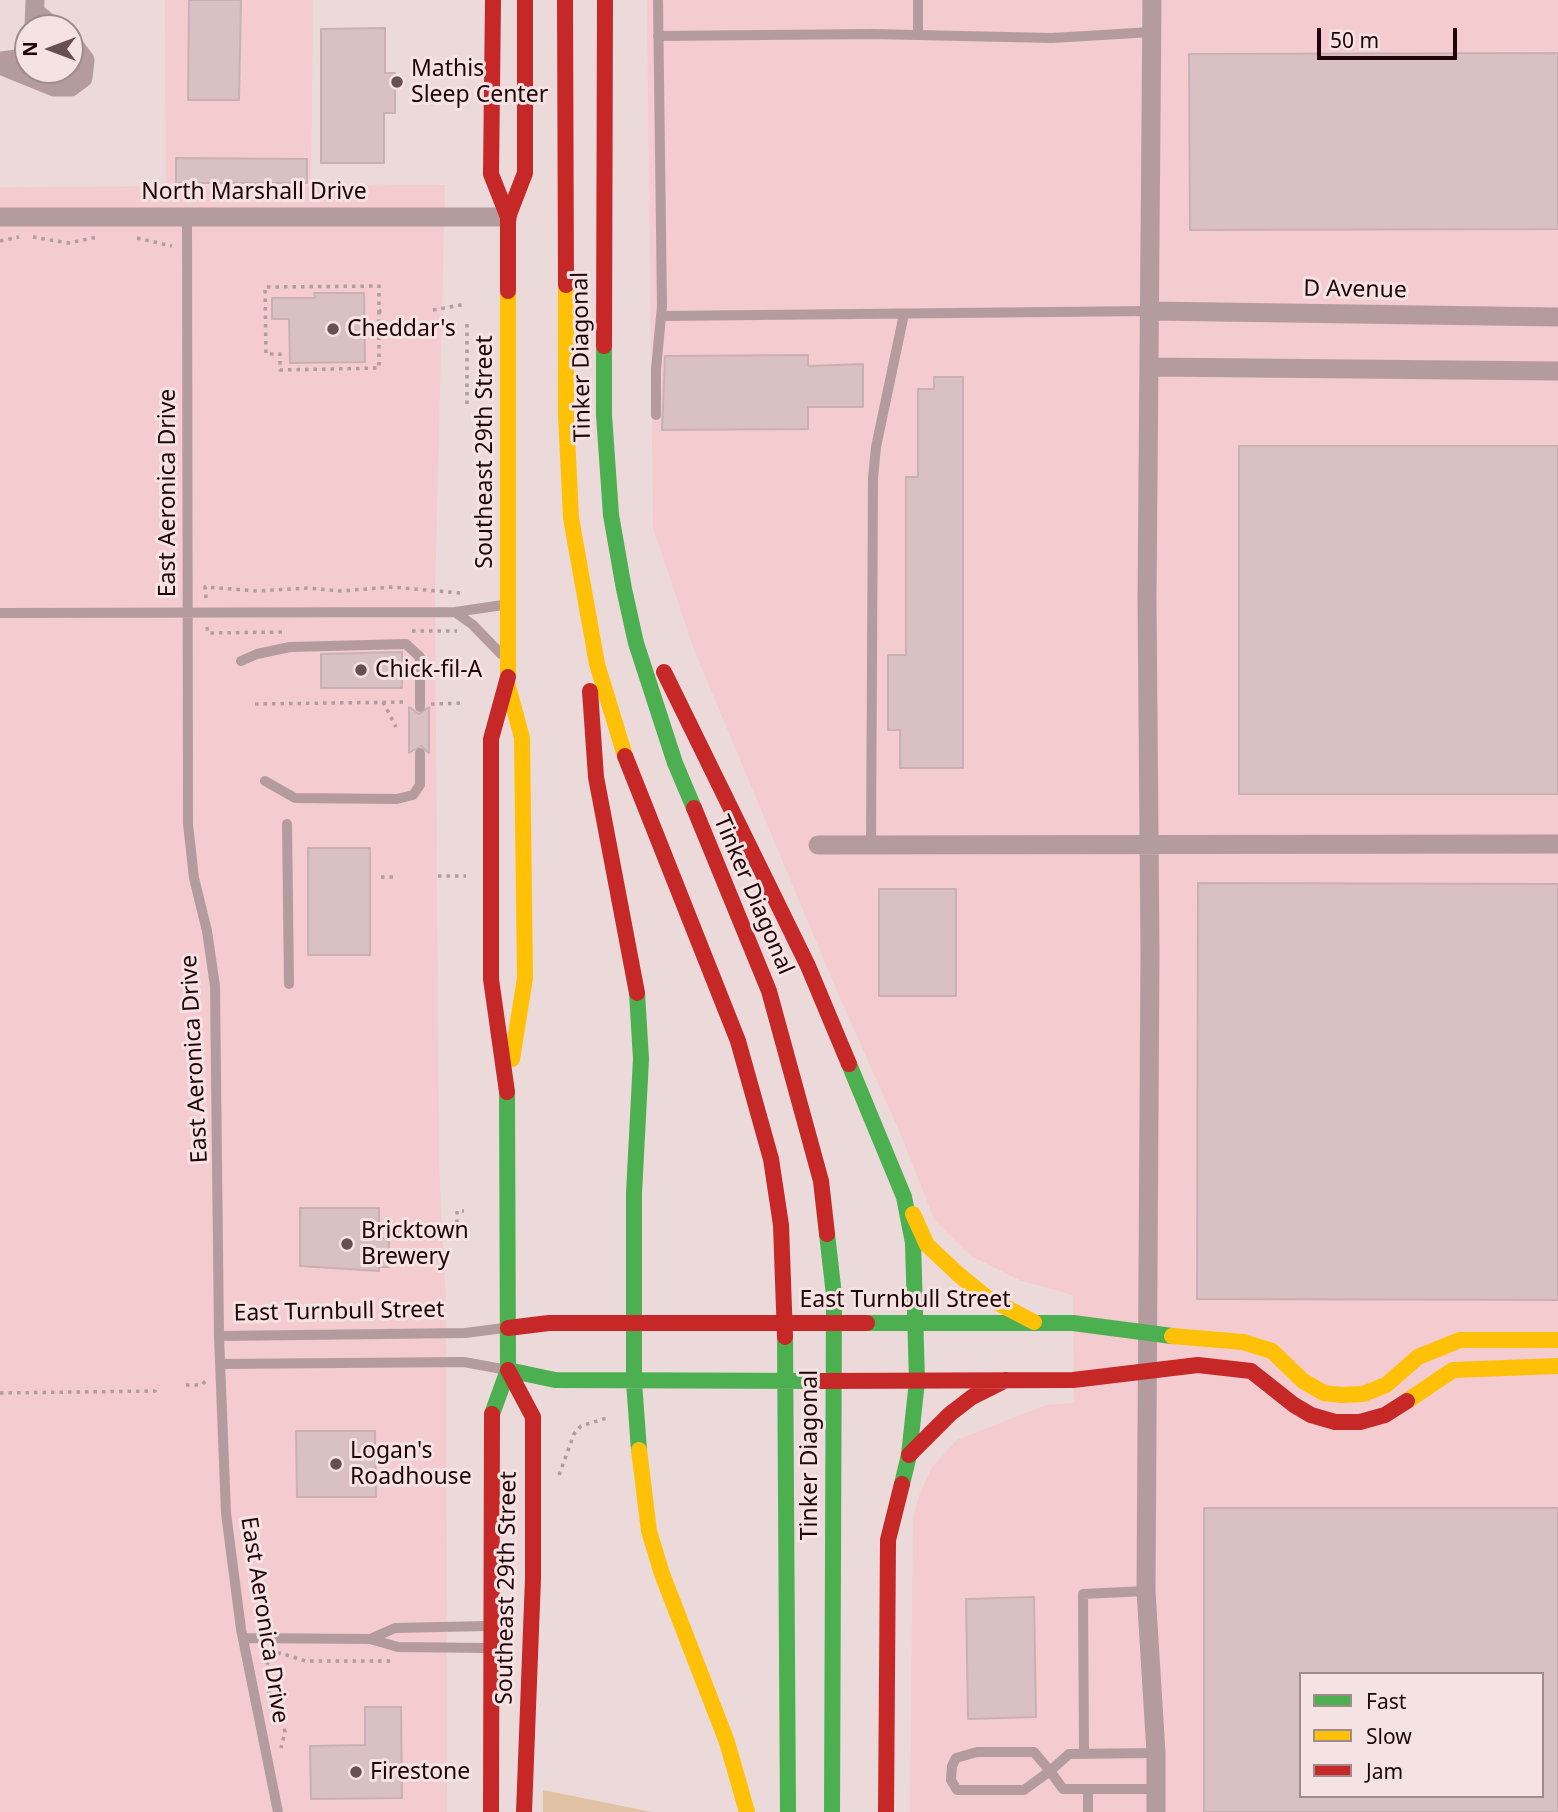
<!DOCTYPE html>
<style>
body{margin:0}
#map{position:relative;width:1558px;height:1812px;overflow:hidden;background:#ecd9da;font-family:"Noto Sans",sans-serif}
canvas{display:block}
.legend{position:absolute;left:1299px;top:1672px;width:245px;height:126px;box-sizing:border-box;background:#f5e3e4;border:2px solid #a08a8c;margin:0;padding:9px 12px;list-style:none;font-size:21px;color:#200408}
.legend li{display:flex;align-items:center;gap:14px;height:35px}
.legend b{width:35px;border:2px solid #a08a8c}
.north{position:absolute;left:14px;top:14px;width:70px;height:70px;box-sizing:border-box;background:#f5e3e4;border:2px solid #a08a8c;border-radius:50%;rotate:270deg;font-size:19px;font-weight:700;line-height:28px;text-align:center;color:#200408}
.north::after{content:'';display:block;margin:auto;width:24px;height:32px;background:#674f52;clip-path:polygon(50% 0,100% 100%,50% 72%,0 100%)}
.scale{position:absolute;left:1317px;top:28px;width:140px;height:32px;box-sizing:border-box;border:4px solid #200408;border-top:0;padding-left:9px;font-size:21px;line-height:24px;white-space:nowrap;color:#200408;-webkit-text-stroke:5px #f5e3e4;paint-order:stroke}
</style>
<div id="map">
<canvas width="1558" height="1812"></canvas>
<ul class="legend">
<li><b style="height:9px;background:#4caf50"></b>Fast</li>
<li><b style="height:9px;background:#ffc107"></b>Slow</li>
<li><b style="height:9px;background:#c62828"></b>Jam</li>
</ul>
<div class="north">N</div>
<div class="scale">50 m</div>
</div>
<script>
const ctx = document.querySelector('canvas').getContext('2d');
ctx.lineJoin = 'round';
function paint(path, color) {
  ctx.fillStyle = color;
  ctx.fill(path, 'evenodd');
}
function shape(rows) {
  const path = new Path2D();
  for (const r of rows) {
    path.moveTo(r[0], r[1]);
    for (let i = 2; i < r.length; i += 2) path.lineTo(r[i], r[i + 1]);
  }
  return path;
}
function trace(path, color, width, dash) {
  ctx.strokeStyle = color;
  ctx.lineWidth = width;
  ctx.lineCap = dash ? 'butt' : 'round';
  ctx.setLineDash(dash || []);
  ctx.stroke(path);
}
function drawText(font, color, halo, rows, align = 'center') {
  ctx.font = font + ' "Noto Sans",sans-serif';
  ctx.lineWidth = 6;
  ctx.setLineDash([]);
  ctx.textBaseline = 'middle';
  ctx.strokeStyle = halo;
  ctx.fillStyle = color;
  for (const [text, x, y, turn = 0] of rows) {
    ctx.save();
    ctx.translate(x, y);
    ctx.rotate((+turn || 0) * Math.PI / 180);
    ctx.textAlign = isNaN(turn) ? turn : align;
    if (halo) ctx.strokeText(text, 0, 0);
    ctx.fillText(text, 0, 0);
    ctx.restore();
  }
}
paint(shape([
 [165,0,313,0,311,182,166,184],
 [647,0,1558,0,1558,1812,910,1812,913,1519,919,1496,932,1467,957,1440,1046,1405,1074,1403,1073,1295,1019,1280,971,1256,934,1219,901,1135,837,991,695,652,653,528],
 [1301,1674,1542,1674,1542,1796,1301,1796],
 [445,185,435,593,439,1168,446,1297,447,1812,0,1812,0,187]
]), '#f4cbce');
paint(shape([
 [543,1790,652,1812,543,1812]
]), '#e2c2a4');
const building = shape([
 [189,0,241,0,239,100,188,100,189,0],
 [385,28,385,73,395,73,395,113,384,113,384,163,321,163,321,29,385,28],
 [1558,53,1558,229,1190,230,1189,54,1558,53],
 [176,158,307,159,307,183,176,183,176,158],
 [314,293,364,293,365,362,290,363,289,319,272,319,272,298,315,298,314,293],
 [808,355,808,366,863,364,863,407,808,407,808,429,662,430,665,356,808,355],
 [934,377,963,377,963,768,900,768,900,730,888,730,888,655,906,655,906,477,918,477,918,389,934,389,934,377],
 [1239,446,1558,446,1558,794,1239,794,1239,446],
 [402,652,402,688,321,688,321,654,402,652],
 [409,707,419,714,429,707,429,753,421,746,409,753,409,707],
 [308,848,370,848,370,955,308,955,308,848],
 [1198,883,1558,884,1558,1300,1197,1299,1198,883],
 [879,889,956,889,956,996,879,996,879,889],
 [300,1208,379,1208,379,1238,389,1238,389,1267,379,1267,379,1271,300,1266,300,1208],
 [296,1431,375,1431,376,1497,297,1497,296,1431],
 [1204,1508,1558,1508,1558,1812,1204,1812,1204,1508],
 [1301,1674,1542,1674,1542,1796,1301,1796,1301,1674],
 [1034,1597,1036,1717,968,1719,966,1599,1034,1597],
 [365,1707,401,1707,402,1798,311,1799,310,1746,365,1745,365,1707]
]);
paint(building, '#d9c0c2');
trace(building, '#c9b1b3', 2);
trace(shape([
 [33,237,68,243,98,237],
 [137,238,172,246],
 [0,241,19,237],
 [433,310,466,304],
 [379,311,379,368,280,370,280,354,266,354,265,287,379,286,379,311,383,311],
 [467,324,467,406],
 [206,598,205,587,258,591,307,588,340,591,393,587,460,593],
 [207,627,208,633,285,632],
 [412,631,457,631],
 [383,702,396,727],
 [255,704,406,702],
 [431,704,464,703],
 [438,876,466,876],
 [381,877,398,877],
 [446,1229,457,1229,457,1211,464,1211],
 [186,1385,201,1385,206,1381],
 [0,1393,155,1391,158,1385],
 [559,1475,574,1434,581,1426,610,1417],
 [265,1673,269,1657,280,1653,306,1661,393,1661],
 [268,1691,276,1698,285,1732,281,1748]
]), '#b09d9e', 3.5, [3.5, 5]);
trace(shape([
 [918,0,918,35],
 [658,36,872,34,1052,38,1152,32],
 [187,217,188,824,194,878,207,931,215,986,219,1336,226,1513,241,1629,278,1812],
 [661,316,1150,311],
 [656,415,656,369,662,306,658,0],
 [455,612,473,625,501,654],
 [0,613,455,612,503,605],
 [241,661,257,654,290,647,406,644,420,657,420,707],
 [265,781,295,798,397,799,413,795,420,785,420,753],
 [287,824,289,984],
 [871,845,873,478,876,447,904,314],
 [219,1336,465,1333,504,1328],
 [220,1364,464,1362,502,1369],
 [243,1638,370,1639,398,1647,487,1648],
 [370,1639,395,1628,486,1626],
 [1084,1753,1083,1594,1146,1591],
 [1088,1789,1088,1812],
 [1156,1789,1063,1789,1050,1771,1034,1752,977,1752,956,1758,952,1766,951,1780,957,1790,1024,1790,1050,1771,1069,1754,1156,1753]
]), '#b49c9e', 10);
trace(shape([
 [1152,0,1147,598,1150,952,1146,1591,1156,1753,1156,1812],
 [35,12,55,28],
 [34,28,35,0],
 [0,61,24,58,28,51],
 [0,65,54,87,71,87,83,78,85,60,70,40],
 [0,217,508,217],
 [1151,311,1558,317],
 [1151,367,1558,371],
 [818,845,1558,844]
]), '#b49c9e', 19);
trace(shape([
 [604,346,604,415,611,515,624,589,636,643,675,763,694,808],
 [637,993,641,1059,634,1193,634,1382,639,1450],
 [849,1064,904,1197,913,1243,917,1381,909,1455,902,1484],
 [827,1234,834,1295,832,1812],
 [867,1323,1073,1323,1172,1336],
 [785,1337,788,1812],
 [508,1370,555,1380,822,1381],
 [492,1414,508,1370,507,1092]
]), '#4caf50', 16);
trace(shape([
 [566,285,566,415,571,518,597,664,625,756],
 [508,291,508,677],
 [508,686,522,738,525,978,512,1059],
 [913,1214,927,1245,958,1274,986,1297,1034,1322],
 [1172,1336,1243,1342,1272,1351,1303,1381,1324,1393,1342,1395,1363,1394,1386,1385,1418,1357,1460,1340,1558,1340],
 [1407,1401,1453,1370,1558,1366],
 [639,1450,649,1531,662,1574,727,1742,747,1812]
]), '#ffc107', 16);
trace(shape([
 [493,0,491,174,508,217,508,291],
 [565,0,566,285],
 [508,217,525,173,525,0],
 [604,346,605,0],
 [664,672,808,966,849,1064],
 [590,691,596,777,637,993],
 [625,756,738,1041,771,1159,781,1225,785,1337],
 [694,808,769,991,821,1181,827,1234],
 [507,1092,491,979,491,739,508,677],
 [508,1328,549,1323,867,1323],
 [508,1370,533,1417,533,1578,524,1812],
 [822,1381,1073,1380,1198,1365,1251,1371,1294,1405,1311,1415,1335,1422,1360,1422,1385,1415,1407,1401],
 [909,1455,950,1414,972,1397,1006,1380],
 [491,1812,492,1414],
 [886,1812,888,1540,902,1484]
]), '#c62828', 16);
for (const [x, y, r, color] of [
 [397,82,7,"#674f52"],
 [333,329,7,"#674f52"],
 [361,670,7,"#674f52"],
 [347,1244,7,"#674f52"],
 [336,1464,7,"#674f52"],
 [356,1772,7,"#674f52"]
]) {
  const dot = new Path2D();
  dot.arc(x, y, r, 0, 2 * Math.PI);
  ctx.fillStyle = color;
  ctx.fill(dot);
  trace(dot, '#f5e3e4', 2.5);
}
drawText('23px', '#200408', '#f5e3e4', [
 ["Mathis",411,69],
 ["Sleep Center",411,95],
 ["Cheddar's",347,329],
 ["Chick-fil-A",375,670],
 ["Bricktown",361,1231],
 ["Brewery",361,1257],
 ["Logan's",350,1451],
 ["Roadhouse",350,1477],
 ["Firestone",370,1772]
], 'left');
drawText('23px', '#200408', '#f5e3e4', [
 ["North Marshall Drive",254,192],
 ["D Avenue",1355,290,1],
 ["Tinker Diagonal",582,357,-91],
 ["Southeast 29th Street",485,452,-90],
 ["East Aeronica Drive",168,493,-90],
 ["Tinker Diagonal",753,895,67],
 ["East Aeronica Drive",195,1059,-93],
 ["East Turnbull Street",905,1300],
 ["East Turnbull Street",339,1312,-1],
 ["Tinker Diagonal",810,1455,-90],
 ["Southeast 29th Street",507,1588,-89],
 ["East Aeronica Drive",264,1620,81]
]);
</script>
